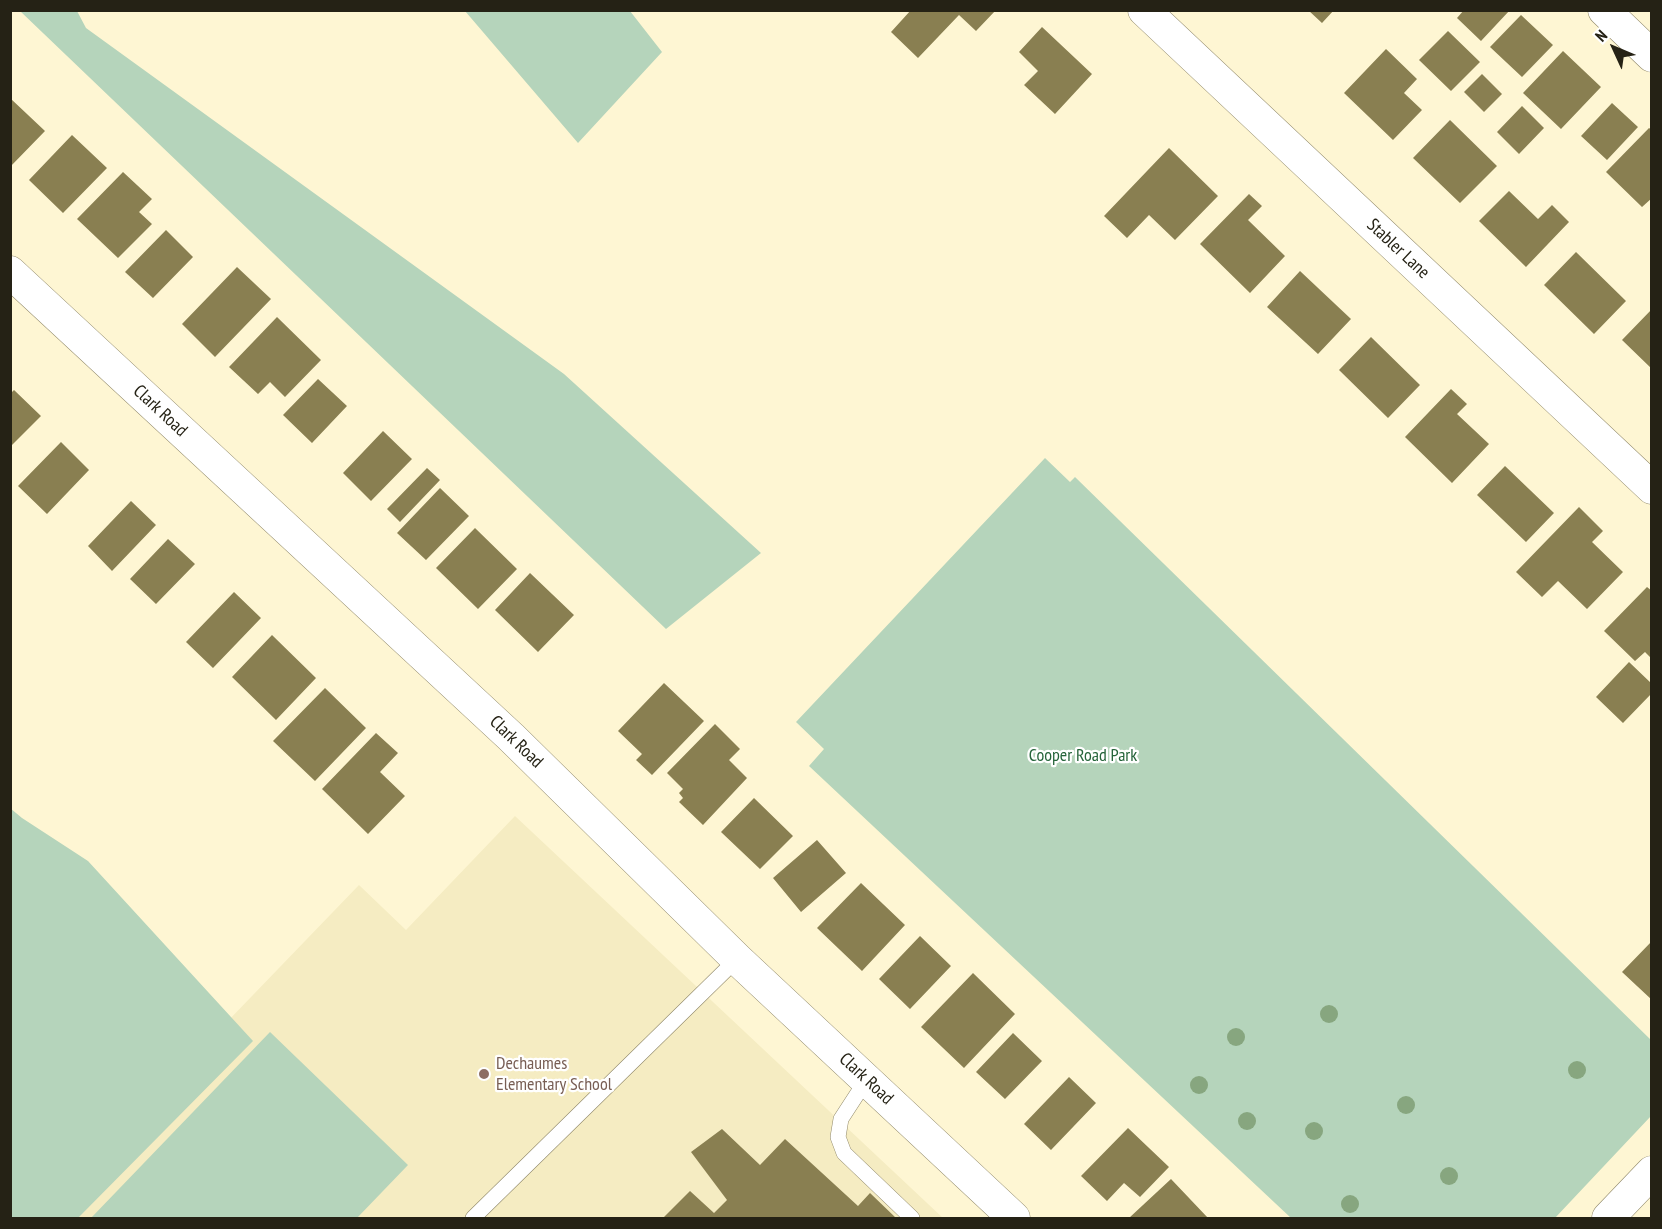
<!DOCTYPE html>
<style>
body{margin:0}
#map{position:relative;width:1662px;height:1229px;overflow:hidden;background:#fef6d3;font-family:"PT Sans Narrow",sans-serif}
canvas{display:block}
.frame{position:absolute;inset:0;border:12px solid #252215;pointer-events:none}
.north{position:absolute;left:1584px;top:18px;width:60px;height:60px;-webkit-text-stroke:4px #fff;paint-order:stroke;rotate:314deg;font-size:16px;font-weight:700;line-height:24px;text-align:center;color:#252215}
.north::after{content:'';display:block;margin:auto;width:21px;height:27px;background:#252215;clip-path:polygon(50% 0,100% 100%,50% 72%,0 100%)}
</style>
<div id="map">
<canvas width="1662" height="1229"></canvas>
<div class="frame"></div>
<div class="north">N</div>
</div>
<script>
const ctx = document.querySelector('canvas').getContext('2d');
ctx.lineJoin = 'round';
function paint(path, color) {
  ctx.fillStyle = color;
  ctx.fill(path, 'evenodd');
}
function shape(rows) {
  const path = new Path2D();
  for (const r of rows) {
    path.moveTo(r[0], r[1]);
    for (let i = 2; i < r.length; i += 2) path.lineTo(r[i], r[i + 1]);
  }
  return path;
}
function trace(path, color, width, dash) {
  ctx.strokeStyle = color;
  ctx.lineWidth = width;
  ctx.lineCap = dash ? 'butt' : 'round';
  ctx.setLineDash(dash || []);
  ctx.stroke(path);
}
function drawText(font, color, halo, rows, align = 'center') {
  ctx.font = font + ' "PT Sans Narrow",sans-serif';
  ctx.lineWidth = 4.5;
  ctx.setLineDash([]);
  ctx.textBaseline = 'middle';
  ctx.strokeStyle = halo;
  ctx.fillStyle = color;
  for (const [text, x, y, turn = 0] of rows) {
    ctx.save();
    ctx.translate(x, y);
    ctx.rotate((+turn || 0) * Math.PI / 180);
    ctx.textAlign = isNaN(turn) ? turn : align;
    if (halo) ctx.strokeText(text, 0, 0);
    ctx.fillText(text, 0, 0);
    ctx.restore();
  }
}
paint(shape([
 [515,816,943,1218,38,1218,359,885,406,930]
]), '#f5ecc2');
paint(shape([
 [20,11,77,11,86,28,564,374,761,553,666,629],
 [465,11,630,11,662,52,578,143],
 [1045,458,1070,482,1075,477,1651,1040,1651,1116,1555,1218,1291,1218,809,766,824,749,796,722],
 [10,808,22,818,88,861,253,1041,78,1218,11,1218],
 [270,1032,408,1165,357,1218,91,1218]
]), '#b5d4bb');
paint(shape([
 [911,10,996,10,976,31,959,15,918,58,891,32],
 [1308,10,1334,10,1322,23],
 [1464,10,1510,10,1481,41,1457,18],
 [1521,15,1553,45,1522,77,1490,47],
 [1042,27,1092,74,1055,114,1024,85,1038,71,1019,52],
 [1448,31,1480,62,1451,91,1419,60],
 [1386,49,1417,79,1404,93,1422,110,1393,140,1344,93],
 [1563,51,1601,87,1561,129,1523,93],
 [1482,74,1502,94,1484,112,1464,92],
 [10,98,45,131,10,167],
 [1612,103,1638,127,1607,160,1581,136],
 [1522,106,1544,128,1519,154,1497,132],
 [1450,120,1497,166,1460,203,1413,158],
 [1649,128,1652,130,1652,198,1642,207,1606,172],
 [72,135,107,168,63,213,29,180],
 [1169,148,1218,196,1175,240,1149,215,1127,238,1104,216],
 [123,172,152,199,139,212,152,224,118,258,77,219],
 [1509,191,1538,219,1552,205,1569,222,1526,267,1479,221],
 [1249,194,1262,206,1248,220,1285,256,1250,293,1200,244],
 [166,230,193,257,153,298,125,272],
 [1576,252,1626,301,1594,334,1544,285],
 [237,267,271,299,215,357,182,324],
 [1300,271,1351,319,1318,354,1267,307],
 [1652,309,1652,369,1622,340],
 [277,317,321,360,285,397,270,382,258,394,229,367],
 [1371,337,1420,385,1388,418,1339,370],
 [318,379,347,406,312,443,283,415],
 [1451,389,1467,404,1457,414,1489,444,1452,483,1405,437],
 [14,390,41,416,10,447,10,394],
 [383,431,412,459,371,501,343,473],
 [61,442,89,470,47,514,18,486],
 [1505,466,1554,513,1526,542,1477,495],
 [427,468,440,480,400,522,387,509],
 [440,488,469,516,426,560,397,533],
 [131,501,156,525,112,571,88,546],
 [1579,507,1603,531,1592,542,1623,572,1587,609,1558,581,1542,597,1516,572],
 [475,528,517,569,478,609,436,568],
 [168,539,195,564,156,604,130,579],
 [530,573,574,615,538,652,495,610],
 [1647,587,1652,591,1652,659,1645,652,1635,661,1604,631],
 [234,592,261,618,213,668,186,642],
 [272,635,316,678,276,720,232,677],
 [1629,662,1652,684,1652,693,1623,723,1596,697],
 [664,683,704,721,652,775,636,760,642,754,618,731],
 [325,688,366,728,315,781,273,741],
 [715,724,740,749,729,760,747,778,703,825,679,802,683,798,679,793,683,789,667,773],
 [376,733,398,753,380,772,405,796,368,834,322,789],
 [754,798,793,836,760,869,721,832],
 [817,840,846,873,801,912,773,878],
 [861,883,905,925,862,971,817,928],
 [920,936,951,966,910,1009,879,979],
 [1652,941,1652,1000,1622,972],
 [973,973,1015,1014,964,1068,921,1027],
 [1013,1033,1042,1061,1005,1099,976,1072],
 [1069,1077,1096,1103,1051,1150,1024,1124],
 [1128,1128,1169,1167,1140,1197,1124,1183,1107,1201,1081,1176],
 [722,1129,760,1165,785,1139,858,1206,870,1193,896,1218,663,1218,690,1191,714,1213,727,1200,691,1152],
 [1171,1179,1208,1218,1129,1218]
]), '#897f51');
const service = shape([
 [867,1079,841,1119,838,1137,844,1153,912,1218],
 [473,1218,737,959]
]);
const minor = shape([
 [1144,10,1652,488],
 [1604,10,1652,56],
 [10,272,511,737,737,959,1014,1218],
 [1608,1218,1652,1172]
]);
trace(service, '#8f8768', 16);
trace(minor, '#8f8768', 33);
trace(service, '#fff', 15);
trace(minor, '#fff', 32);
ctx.fillStyle = '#87a67f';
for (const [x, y] of [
 [1329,1014],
 [1236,1037],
 [1577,1070],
 [1199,1085],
 [1406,1105],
 [1247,1121],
 [1314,1131],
 [1449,1176],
 [1350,1204]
]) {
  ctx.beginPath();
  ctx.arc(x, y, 9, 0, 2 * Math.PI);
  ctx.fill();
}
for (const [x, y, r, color] of [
 [484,1074,6,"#8d6e63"]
]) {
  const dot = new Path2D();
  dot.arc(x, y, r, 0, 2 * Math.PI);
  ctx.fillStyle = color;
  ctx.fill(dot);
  trace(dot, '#fff', 2);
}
drawText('18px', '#252215', '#fff', [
 ["Stabler Lane",1398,249,43],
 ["Clark Road",160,411,43],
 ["Clark Road",516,742,44],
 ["Clark Road",866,1079,43]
]);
drawText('18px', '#25643a', '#fff', [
 ["Cooper Road Park",1083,756]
]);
drawText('18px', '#785e54', '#fff', [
 ["Dechaumes",496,1064],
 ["Elementary School",496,1085]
], 'left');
</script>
